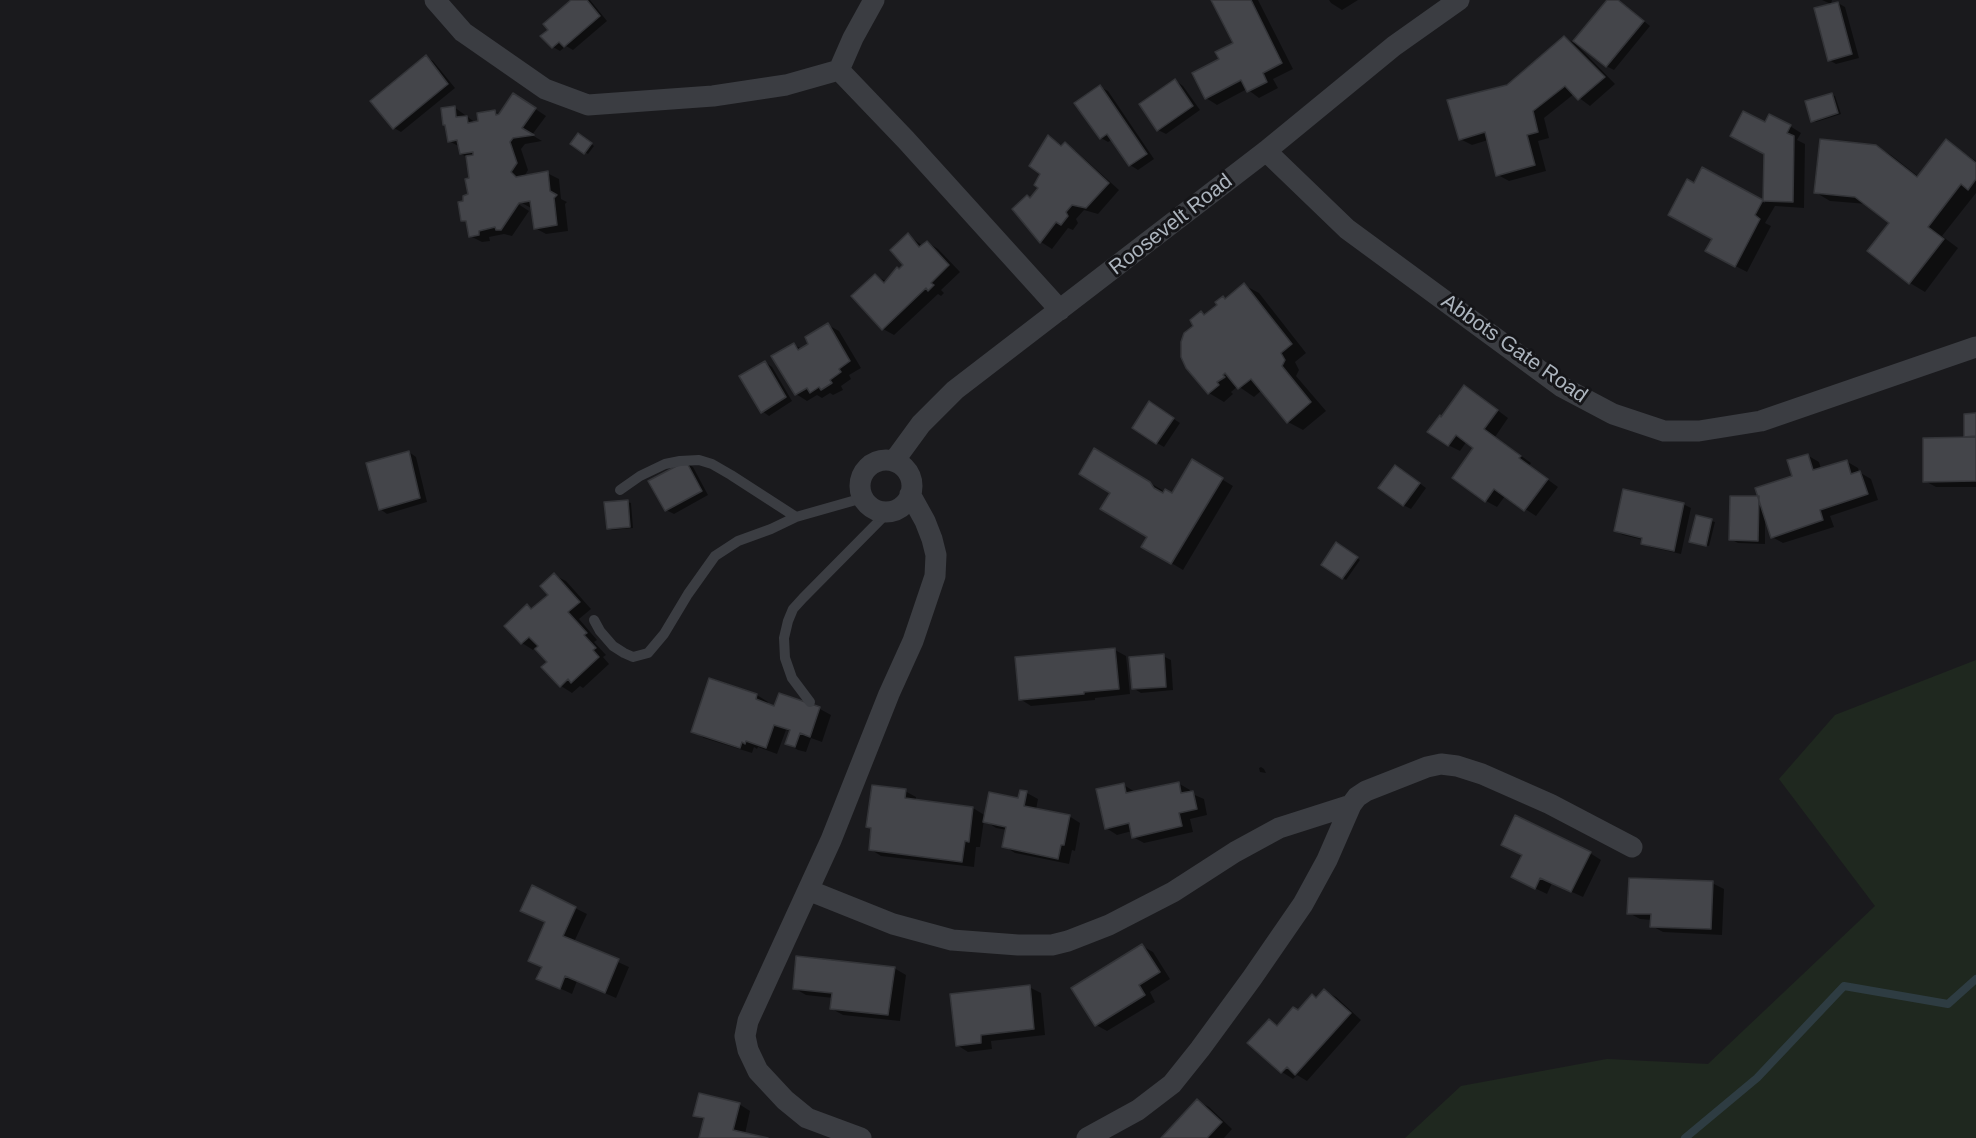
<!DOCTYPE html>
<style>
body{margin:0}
canvas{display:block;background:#1a1a1d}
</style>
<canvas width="1976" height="1138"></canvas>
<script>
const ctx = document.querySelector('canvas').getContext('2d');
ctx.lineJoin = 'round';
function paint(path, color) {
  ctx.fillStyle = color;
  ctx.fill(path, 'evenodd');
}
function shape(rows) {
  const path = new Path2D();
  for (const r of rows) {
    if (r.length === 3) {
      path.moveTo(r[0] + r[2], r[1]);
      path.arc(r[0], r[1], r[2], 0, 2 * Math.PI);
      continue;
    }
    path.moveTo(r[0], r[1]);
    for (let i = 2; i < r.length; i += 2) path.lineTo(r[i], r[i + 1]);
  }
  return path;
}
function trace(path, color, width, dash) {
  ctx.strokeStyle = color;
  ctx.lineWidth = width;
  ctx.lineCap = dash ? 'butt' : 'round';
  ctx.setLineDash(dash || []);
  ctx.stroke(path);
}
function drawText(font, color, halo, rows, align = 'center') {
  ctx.font = font + ' Helvetica,sans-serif';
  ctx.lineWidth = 6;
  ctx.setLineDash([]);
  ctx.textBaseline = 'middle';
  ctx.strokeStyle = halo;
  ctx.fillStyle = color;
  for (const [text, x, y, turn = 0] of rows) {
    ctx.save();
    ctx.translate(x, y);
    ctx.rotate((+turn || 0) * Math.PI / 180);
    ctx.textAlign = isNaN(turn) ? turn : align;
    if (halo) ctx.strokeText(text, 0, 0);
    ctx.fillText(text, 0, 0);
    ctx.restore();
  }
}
paint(shape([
 [1976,660,1976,1138,1405,1138,1461,1086,1607,1059,1708,1064,1875,906,1779,779,1835,715]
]), '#1f281f');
paint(shape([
 [574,0,590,0,607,21,573,50,566,46,560,51,553,47,551,30],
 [1212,0,1258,0,1293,69,1273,79,1278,88,1259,98,1247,89,1217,105,1206,98,1221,60,1235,44],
 [1329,0,1358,0,1342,10,1331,3],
 [1609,0,1618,0,1650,26,1614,70,1606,66],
 [1822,0,1832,0,1831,4],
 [1838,3,1845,7,1859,58,1836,64,1829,60],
 [1564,37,1576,44,1615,84,1590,106,1574,94,1544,118,1549,138,1538,141,1546,171,1509,181,1498,175,1488,140,1472,145,1460,139,1508,87],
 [426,57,433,61,455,88,401,132,394,128],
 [1176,81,1183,86,1200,110,1166,134,1158,130],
 [1100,87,1108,91,1154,159,1138,170,1130,165,1113,139,1108,142,1101,138],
 [1832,95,1835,96,1841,114,1816,122,1813,121],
 [525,102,546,116,532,135,542,141,525,144,521,149,528,170,524,177,547,173,559,179,561,199,567,202,565,204,568,231,546,234,535,228,531,208,513,198,512,200,529,211,512,236,504,234,489,237,490,241,482,242,470,236,468,223,463,221,465,202,469,195,470,179,467,157,461,154,460,147,449,141,454,107,476,123,495,111,501,115],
 [1766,124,1790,126,1801,133,1797,140,1805,144,1804,208,1775,206,1765,223,1771,226,1747,272,1718,257,1714,239,1695,185,1703,169,1765,203],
 [579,135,594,146,588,154,572,144],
 [1049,137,1063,146,1065,144,1076,151,1119,190,1098,214,1084,210,1076,219,1078,223,1073,230,1068,228,1052,249,1041,242,1014,209,1031,199,1040,188],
 [1946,141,1976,161,1976,193,1942,236,1958,248,1925,292,1910,283,1869,251,1891,223,1867,204,1830,201,1815,192,1876,146,1891,155,1919,177],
 [908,235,923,246,927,242,938,249,960,272,941,290,944,293,941,296,938,294,894,335,883,329,875,275,887,282,906,265],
 [1244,285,1259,293,1306,353,1295,362,1299,370,1296,376,1326,411,1303,430,1288,422,1262,390,1254,397,1238,386,1231,392,1233,394,1224,402,1209,393,1188,367,1195,326,1201,313,1206,316,1219,305,1223,298,1226,300],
 [828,325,839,331,861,368,849,375,851,379,841,386,843,390,833,395,830,393,822,398,817,395,807,401,796,394,794,345,802,349,810,344],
 [765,362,772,367,792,401,769,416,762,411],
 [1476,394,1508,418,1495,437,1531,463,1529,466,1558,487,1536,516,1505,496,1497,507,1486,501,1475,448,1467,441,1460,451,1448,445,1442,418],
 [1157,408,1180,423,1164,447,1157,443],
 [1976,415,1976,487,1936,487,1925,481,1971,439,1965,436],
 [1095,450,1162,490,1164,494,1172,495,1192,461,1233,486,1183,570,1143,546,1149,537,1112,492],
 [409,452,416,457,427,502,387,514,380,509],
 [1807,455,1819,462,1821,469,1846,461,1858,468,1859,472,1871,479,1878,500,1830,516,1834,527,1783,543,1772,537,1765,518,1765,544,1738,543,1730,539,1759,498,1794,477],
 [686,463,693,467,708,495,674,514,666,510],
 [1403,471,1426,488,1411,509,1403,505],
 [627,502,631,503,633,528,612,530,608,528],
 [1683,504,1691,508,1681,554,1650,547,1643,543,1644,540,1623,535,1615,531],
 [1697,517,1715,522,1709,546,1694,543],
 [1337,544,1360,560,1346,580,1323,564],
 [554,575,566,581,591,609,579,619,597,640,594,642,606,655,603,657,609,664,583,688,580,686,572,693,561,686,544,667,549,662,535,647,533,650,522,643,527,606,533,609,550,595],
 [1115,650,1126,656,1130,694,1095,698,1095,700,1031,706,1020,699],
 [1163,656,1171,660,1173,690,1141,693,1133,688],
 [709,680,757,695,768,702,767,705,774,708,780,695,820,709,831,715,822,742,811,738,806,752,798,750,786,743,791,732,786,730,777,754,758,747,757,749,754,747,752,753,704,738,693,731],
 [1261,767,1264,769,1266,773,1260,772,1259,768],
 [1178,783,1190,790,1190,793,1204,799,1207,815,1190,819,1193,832,1144,843,1133,837,1132,831,1117,835,1106,828,1124,785,1135,792],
 [905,791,916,797,916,801,973,808,986,816,1019,799,1021,792,1027,793,1038,799,1036,810,1069,816,1080,823,1075,851,1072,850,1069,864,1015,853,1004,846,1007,830,996,828,984,820,980,847,976,847,974,867,881,856,870,849],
 [1590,853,1601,860,1583,897,1552,883,1547,894,1524,883],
 [1712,883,1724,889,1722,935,1663,932,1652,926,1652,920,1640,919,1629,913],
 [575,908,587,914,574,942,629,967,616,998,577,981,572,994,538,978,543,967,546,923,522,910],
 [1142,946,1153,952,1170,979,1150,992,1155,1002,1107,1031,1096,1025],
 [894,968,906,975,900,1021,843,1015,832,1009,833,998,806,995,794,988],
 [1029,987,1041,993,1045,1035,991,1041,992,1049,968,1052,957,1045],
 [1325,991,1336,997,1361,1020,1307,1081,1297,1075,1293,1079,1282,1072,1249,1043,1269,1020,1278,1026,1317,999],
 [1198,1101,1209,1107,1232,1129,1224,1138,1163,1138],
 [739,1104,750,1111,745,1134,761,1138,701,1138,705,1121,695,1115]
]), '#0007');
trace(shape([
 [1685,1138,1757,1078,1844,986,1948,1004,1976,979]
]), '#2e3c42', 8);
const building = shape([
 [571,0,587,0,600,16,564,47,559,42,552,48,540,36,548,30,543,24,571,0],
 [1211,0,1251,0,1282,63,1263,73,1267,82,1247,92,1241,80,1205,99,1192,73,1219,59,1215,52,1233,43,1211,0],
 [1607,0,1618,0,1644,21,1606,67,1573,41,1607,0],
 [1838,2,1852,54,1828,61,1814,8,1838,2],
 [1564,36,1605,77,1578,100,1565,86,1533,111,1538,132,1527,135,1535,165,1496,176,1485,132,1459,140,1447,100,1507,85,1564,36],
 [426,55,448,84,393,129,370,101,426,55],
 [1175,79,1193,106,1157,131,1139,104,1175,79],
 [1100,85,1147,154,1129,166,1107,134,1100,139,1074,103,1100,85],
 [513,93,536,108,522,128,534,135,513,138,510,142,517,163,511,172,516,177,548,171,550,191,557,195,554,198,557,225,534,229,530,201,519,203,501,230,496,230,495,227,479,231,479,235,469,237,466,221,461,221,458,202,463,201,463,196,468,194,465,179,469,178,466,156,473,155,473,152,460,154,457,140,448,142,445,125,443,125,441,108,455,106,456,117,467,116,468,123,478,121,477,113,495,110,496,115,499,114,513,93],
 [1832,93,1838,113,1811,122,1805,101,1832,93],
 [1743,111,1765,122,1769,114,1791,125,1787,133,1794,136,1793,202,1763,201,1764,154,1730,136,1743,111],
 [578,133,592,143,584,154,570,144,578,133],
 [1048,135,1061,146,1065,142,1109,183,1086,208,1072,205,1066,212,1068,216,1061,225,1056,222,1040,243,1012,209,1027,195,1030,198,1038,188,1034,185,1040,174,1029,166,1048,135],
 [1820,139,1876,145,1917,177,1946,139,1976,163,1976,179,1968,190,1961,184,1928,227,1944,239,1909,284,1867,251,1889,223,1855,197,1814,193,1820,139],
 [1702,167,1763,200,1755,215,1760,219,1735,267,1705,251,1712,239,1668,215,1687,179,1694,183,1702,167],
 [908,233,919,247,927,241,949,265,931,283,934,285,928,291,926,288,882,330,851,296,875,274,884,283,897,267,899,269,903,265,890,250,908,233],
 [1244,283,1292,344,1281,353,1285,360,1282,366,1311,402,1287,423,1251,379,1238,389,1225,373,1223,375,1225,377,1217,382,1219,385,1208,394,1186,368,1181,357,1181,342,1184,333,1193,326,1190,320,1201,311,1204,315,1217,305,1215,302,1223,296,1225,299,1244,283],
 [828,323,850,361,839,369,841,372,830,380,832,383,821,390,819,387,810,393,807,388,795,395,771,356,794,343,798,350,808,344,805,337,828,323],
 [765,361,786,397,761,413,739,376,765,361],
 [1464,385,1498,410,1484,429,1521,456,1519,458,1548,479,1524,511,1494,489,1485,502,1452,478,1473,448,1456,435,1448,446,1427,432,1440,415,1441,417,1464,385],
 [1149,401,1174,418,1156,444,1132,428,1149,401],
 [1976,413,1976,436,1964,437,1964,414,1976,413],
 [1976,437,1976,481,1923,482,1923,438,1976,437],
 [1094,448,1150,482,1154,488,1163,493,1165,489,1172,493,1192,459,1223,478,1171,564,1141,547,1147,537,1100,509,1110,493,1079,474,1094,448],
 [409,451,420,498,379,510,366,463,409,451],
 [1808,454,1813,470,1847,460,1851,474,1860,471,1868,494,1820,510,1823,520,1771,538,1755,488,1792,476,1787,460,1808,454],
 [686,461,702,491,665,511,648,481,686,461],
 [1395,465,1420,483,1403,506,1378,488,1395,465],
 [1623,489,1684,503,1674,551,1641,544,1642,538,1614,531,1623,489],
 [1730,496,1759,496,1758,541,1729,540,1730,496],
 [628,500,630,527,607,529,604,502,628,500],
 [1696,515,1712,519,1706,546,1689,542,1696,515],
 [1336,542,1358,557,1342,579,1321,565,1336,542],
 [554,573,580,602,568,612,587,633,584,635,596,648,593,650,599,657,571,683,568,679,560,687,541,667,547,662,535,649,538,646,529,637,521,644,504,626,527,604,531,609,548,595,540,586,554,573],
 [1115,648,1119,689,1084,692,1084,694,1019,700,1015,657,1115,648],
 [1164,654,1166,687,1132,689,1129,657,1164,654],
 [709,678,757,694,756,699,774,706,779,693,820,707,810,737,800,733,795,747,785,744,790,730,774,725,766,748,746,741,745,744,742,742,740,748,691,732,709,678],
 [1179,782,1181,793,1193,791,1197,809,1179,813,1182,826,1132,838,1129,823,1105,829,1096,789,1124,783,1126,793,1179,782],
 [872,785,906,789,905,798,973,807,969,842,965,841,962,862,869,850,871,828,866,827,872,785],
 [1020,790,1027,791,1024,806,1070,815,1064,845,1061,845,1058,859,1002,847,1006,827,983,822,989,792,1018,798,1020,790],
 [1515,815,1591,852,1571,892,1540,878,1535,889,1511,877,1522,855,1501,845,1515,815],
 [1629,878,1713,881,1711,929,1650,927,1651,914,1627,914,1629,878],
 [532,885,576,907,563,936,619,959,605,993,565,976,560,989,536,979,542,967,528,961,545,922,520,911,532,885],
 [1142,944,1160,972,1139,985,1145,995,1095,1026,1071,988,1142,944],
 [796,956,895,967,888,1015,830,1009,832,993,793,989,796,956],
 [1030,985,1034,1029,981,1035,981,1043,956,1046,950,994,1030,985],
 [1324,989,1351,1013,1295,1075,1287,1067,1281,1073,1247,1043,1269,1019,1277,1026,1293,1007,1298,1010,1312,994,1316,998,1324,989],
 [699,1093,740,1103,733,1130,768,1138,699,1138,704,1118,693,1116,699,1093],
 [1197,1099,1222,1122,1207,1138,1161,1138,1197,1099]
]);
paint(building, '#44454a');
trace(building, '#343539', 1.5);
trace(shape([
 [620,490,640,476,665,464,680,461,699,460,712,464,731,475,796,517],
 [594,620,600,631,613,646,624,653,633,657,648,653,664,634,688,594,715,556,738,541,771,529,796,517,863,498],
 [810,702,792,678,785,658,784,638,788,621,793,609,803,598,888,512]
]), '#3b3d42', 10);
trace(shape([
 [435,0,463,32,545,89,588,105,713,96,786,85,839,70],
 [874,0,853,38,839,70,906,140,1060,310],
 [1266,151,1347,229,1562,387,1613,414,1664,431,1699,431,1761,421,1976,347],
 [886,486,26],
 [894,461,921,424,955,390,1266,151,1394,46,1459,0],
 [808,890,893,924,952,940,1018,945,1052,945,1068,941,1109,925,1173,892,1235,852,1279,828,1351,805],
 [861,1138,807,1118,785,1100,758,1071,748,1050,745,1036,748,1021,831,840,889,694,913,641,935,576,936,555,932,539,925,521,910,494],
 [1087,1138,1138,1110,1172,1084,1200,1049,1252,978,1303,904,1327,860,1351,805,1357,797,1366,791,1427,767,1441,764,1457,766,1482,774,1550,804,1632,847]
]), '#3b3d42', 21);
drawText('21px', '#acb4bd', '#151518', [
 ["Roosevelt Road",1171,225,-38],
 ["Abbots Gate Road",1514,349,35]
]);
</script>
